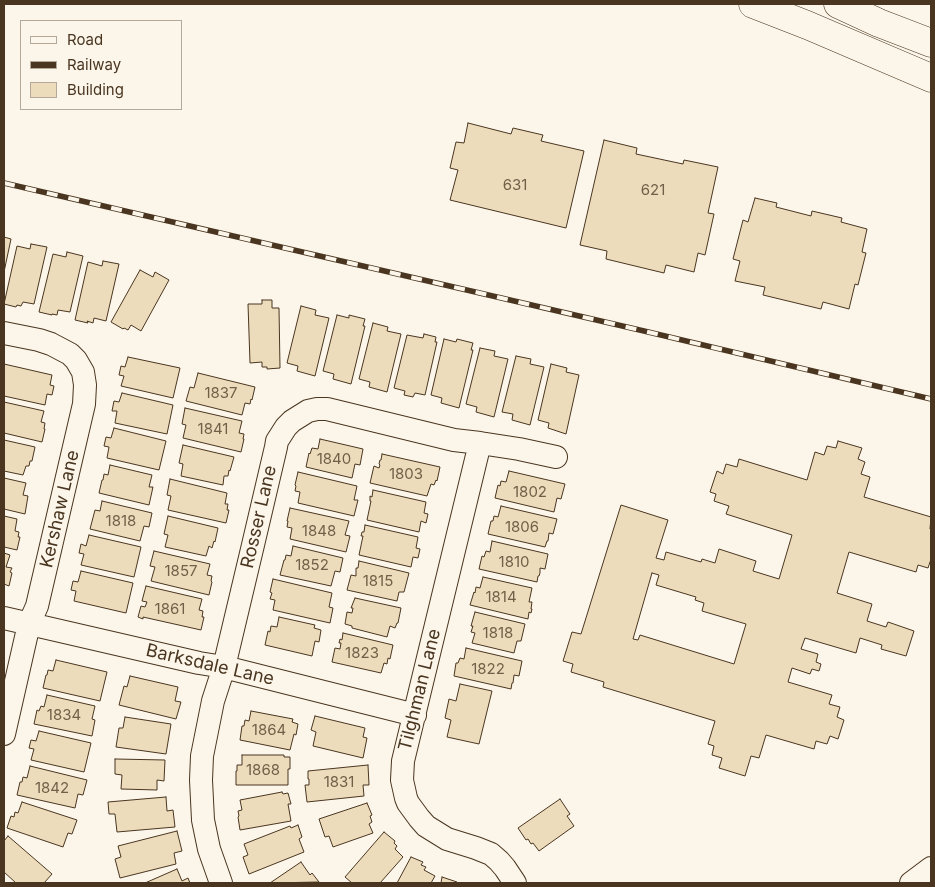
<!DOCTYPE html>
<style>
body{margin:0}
#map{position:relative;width:935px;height:887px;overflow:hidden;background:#fbf6e9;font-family:Inter,sans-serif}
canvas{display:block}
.frame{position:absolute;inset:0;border:5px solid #4a3520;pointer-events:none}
.legend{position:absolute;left:20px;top:20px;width:162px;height:90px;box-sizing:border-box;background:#fbf6e9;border:1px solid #b4a999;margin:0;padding:6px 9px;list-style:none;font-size:15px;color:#4a3520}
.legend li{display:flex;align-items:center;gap:10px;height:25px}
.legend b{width:25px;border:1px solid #b4a999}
</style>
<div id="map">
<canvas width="935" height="887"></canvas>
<div class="frame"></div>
<ul class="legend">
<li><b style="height:6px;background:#fbf6e9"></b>Road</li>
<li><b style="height:6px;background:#4a3520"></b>Railway</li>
<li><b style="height:14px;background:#ecdcbc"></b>Building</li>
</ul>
</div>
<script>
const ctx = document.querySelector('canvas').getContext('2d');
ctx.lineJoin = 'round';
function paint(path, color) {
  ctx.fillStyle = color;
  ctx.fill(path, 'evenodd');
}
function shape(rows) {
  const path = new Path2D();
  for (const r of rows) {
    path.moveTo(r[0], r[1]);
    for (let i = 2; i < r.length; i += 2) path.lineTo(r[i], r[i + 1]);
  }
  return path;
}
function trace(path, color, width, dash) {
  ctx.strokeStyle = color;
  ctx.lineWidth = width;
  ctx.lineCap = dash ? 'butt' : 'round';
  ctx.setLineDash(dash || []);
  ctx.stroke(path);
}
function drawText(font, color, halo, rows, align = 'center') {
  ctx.font = font + ' Inter,sans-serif';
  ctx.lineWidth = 4;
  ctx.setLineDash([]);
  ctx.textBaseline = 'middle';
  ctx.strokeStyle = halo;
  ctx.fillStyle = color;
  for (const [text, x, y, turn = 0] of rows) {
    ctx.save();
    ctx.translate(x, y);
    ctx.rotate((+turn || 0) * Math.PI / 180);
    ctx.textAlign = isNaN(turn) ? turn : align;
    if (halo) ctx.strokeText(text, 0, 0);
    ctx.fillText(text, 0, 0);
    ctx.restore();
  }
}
const building = shape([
 [468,123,511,134,513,128,543,135,541,141,584,151,566,228,450,200,458,170,450,168,456,142,464,143,468,123],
 [604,140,637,148,636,154,683,164,684,160,718,167,708,213,714,214,705,255,698,253,694,272,666,265,664,273,606,259,607,251,580,245,604,140],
 [755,198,777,203,776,207,811,216,812,211,842,218,841,222,867,229,862,252,866,253,858,285,855,284,849,309,823,302,821,309,763,295,765,287,735,281,740,261,733,259,743,220,748,222,755,198],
 [4,237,11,239,4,272,4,237],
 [31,244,47,247,34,304,23,302,21,306,17,305,16,307,4,304,17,246,30,249,31,244],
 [67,252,83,256,70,312,58,310,57,315,52,314,52,315,39,312,53,254,66,257,67,252],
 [103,261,119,264,106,321,94,318,93,323,87,321,88,323,75,320,88,262,102,266,103,261],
 [140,270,153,277,155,272,169,280,141,331,131,325,128,330,124,328,123,329,111,322,140,270],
 [262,300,272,300,272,308,279,308,280,368,267,369,267,367,262,367,262,362,250,363,248,304,262,304,262,300],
 [301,306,316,310,315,315,329,318,315,376,297,371,298,366,287,363,301,306],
 [337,315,349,318,349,315,365,319,363,326,365,326,351,384,333,379,334,374,323,371,337,315],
 [373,323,388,327,387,331,401,334,387,392,369,387,370,382,359,379,373,323],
 [424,334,436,337,435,342,437,342,425,395,415,393,413,397,404,395,405,391,394,388,407,335,423,338,424,334],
 [444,339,456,342,457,339,473,343,471,350,473,350,459,408,441,403,442,398,431,395,444,339],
 [480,348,495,351,494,356,508,359,494,417,476,412,477,407,466,404,480,348],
 [516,356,531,359,530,364,544,367,530,425,512,420,513,414,502,412,516,356],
 [128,357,180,368,173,398,121,386,124,376,119,375,121,366,125,367,128,357],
 [4,364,52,375,50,385,54,386,52,395,47,394,45,405,4,396,4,364],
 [551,364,567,368,566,372,579,375,566,434,548,428,549,423,538,420,551,364],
 [198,373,255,387,252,400,251,399,250,404,245,403,242,415,186,401,190,387,194,388,198,373],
 [122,393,173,405,167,434,115,423,117,411,112,411,114,401,119,402,122,393],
 [4,402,44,411,41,422,45,423,44,429,45,429,42,442,4,433,4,402],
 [185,408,242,421,239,433,244,434,243,439,244,439,241,452,183,438,186,425,182,424,185,408],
 [114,428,166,441,159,470,107,458,109,447,104,446,106,437,111,438,114,428],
 [320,439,363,449,360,465,355,464,352,478,306,467,309,453,310,454,312,448,318,449,320,439],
 [4,440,35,447,32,461,30,461,29,466,26,466,23,475,4,471,4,440],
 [838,441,862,448,858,459,865,462,861,474,870,477,864,497,931,517,930,529,931,529,931,559,928,568,918,565,916,572,849,552,837,593,872,604,867,621,886,627,888,622,914,631,906,656,881,649,882,645,860,638,856,653,805,638,801,649,818,654,816,662,821,664,819,671,812,669,810,674,792,668,788,682,832,695,829,704,840,707,837,717,844,720,838,739,830,736,827,744,816,741,814,749,766,735,759,758,751,756,745,776,719,768,722,758,712,755,714,746,708,744,715,721,603,687,604,682,571,672,573,664,563,661,572,632,581,634,621,505,668,520,656,558,664,560,666,552,701,562,702,559,715,563,719,549,756,561,753,571,779,579,792,535,726,514,729,506,714,501,716,494,710,492,717,471,723,474,726,464,737,467,739,459,807,480,815,452,824,455,827,446,836,448,838,441],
 [652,573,659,575,656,585,696,597,695,600,704,603,702,611,746,624,734,664,640,635,638,640,633,639,652,573],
 [183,445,234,457,230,471,229,470,228,476,224,476,223,485,181,476,183,464,179,463,183,445],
 [382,454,440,467,437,481,436,480,434,485,431,484,427,496,370,483,374,466,379,468,380,465,379,464,380,460,381,460,382,454],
 [110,465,152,475,149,487,153,487,149,505,99,493,102,480,103,480,104,474,108,475,110,465],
 [509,471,565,484,561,499,557,498,554,512,495,498,498,485,500,486,501,481,506,482,509,471],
 [298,472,357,486,354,500,358,500,354,516,298,503,300,492,295,491,296,486,295,485,298,472],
 [4,478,26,483,23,495,28,496,25,514,4,509,4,478],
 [170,479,227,493,225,504,228,504,227,510,229,510,226,523,168,510,171,496,167,495,170,479],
 [373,490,426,502,424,513,428,514,426,523,421,521,419,532,367,520,371,501,370,501,370,496,372,497,373,490],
 [102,501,152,513,149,527,144,526,140,541,90,529,95,510,100,511,102,501],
 [501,506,557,519,553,534,549,533,548,541,547,541,545,547,488,534,491,521,493,521,494,516,498,517,501,506],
 [290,508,349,521,345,535,350,536,346,552,290,539,292,528,287,527,288,521,287,521,290,508],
 [4,516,17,519,15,531,19,532,18,537,20,537,17,550,4,547,4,516],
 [168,516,218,528,215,542,214,541,212,548,209,546,206,556,165,547,168,535,164,534,168,516],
 [365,525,418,537,416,548,420,549,418,558,413,557,411,567,359,555,363,536,361,536,362,532,364,532,365,525],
 [89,535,141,547,134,577,81,565,84,554,79,553,81,544,86,546,89,535],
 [492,541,548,554,545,569,540,568,540,573,539,576,538,576,537,582,479,569,482,556,484,557,486,551,490,552,492,541],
 [293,546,343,558,340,572,335,571,331,586,280,575,284,560,285,560,286,555,291,556,293,546],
 [154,551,210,564,207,575,212,576,211,581,212,582,209,595,151,581,155,567,150,566,154,551],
 [4,553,10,555,6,567,12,568,10,572,12,573,9,586,4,584,4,553],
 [359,561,409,573,404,592,399,592,397,601,347,590,351,575,356,576,356,568,358,568,359,561],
 [81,571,133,583,126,613,74,601,76,591,71,590,73,581,78,582,81,571],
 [483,577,532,588,529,602,532,602,531,609,532,609,531,613,529,612,528,619,470,605,474,592,475,593,476,587,480,588,483,577],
 [273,579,332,593,329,607,333,608,330,623,273,610,275,600,270,599,272,593,270,592,273,579],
 [146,586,202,599,199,610,203,611,202,617,204,617,201,630,143,617,143,619,138,617,141,606,145,607,147,602,142,601,146,586],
 [355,598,401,608,398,623,397,623,395,628,390,626,387,637,352,628,352,626,345,624,347,612,352,613,353,608,351,608,355,598],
 [475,612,525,624,521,641,517,641,514,653,472,643,475,633,471,632,473,626,471,626,475,612],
 [279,617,315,625,314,628,321,630,319,642,315,641,312,656,265,645,268,631,270,632,271,626,277,627,279,617],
 [343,633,393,645,390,659,388,658,387,664,384,663,381,673,332,662,335,648,340,649,341,643,339,643,340,639,342,640,343,633],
 [466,648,522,661,519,676,514,675,513,683,512,683,511,689,454,676,456,663,458,663,460,658,464,659,466,648],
 [56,660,107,672,100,701,43,688,46,675,47,675,48,670,53,671,56,660],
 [130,676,178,687,175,701,181,702,176,719,119,705,124,686,127,687,130,676],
 [460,684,492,691,479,744,447,737,451,720,445,718,449,699,456,701,460,684],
 [47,695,95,706,92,719,95,720,92,736,34,724,37,710,39,711,41,706,44,707,47,695],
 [251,711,293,719,292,722,298,724,296,735,294,734,290,750,240,740,242,726,244,726,245,720,249,721,251,711],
 [315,716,365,728,363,737,367,738,363,758,313,746,316,732,311,730,315,716],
 [125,717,171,724,166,754,116,747,119,728,123,728,125,717],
 [39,731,91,743,84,772,31,760,34,749,29,748,31,740,36,741,39,731],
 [242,755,284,755,284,757,290,757,290,769,288,769,288,785,236,785,236,771,237,771,237,765,242,765,242,755],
 [115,759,165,760,164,781,157,780,157,790,121,789,122,775,115,774,115,759],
 [368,765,369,785,363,785,364,796,307,802,305,785,309,785,309,779,308,779,308,771,368,765],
 [30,766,87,780,83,795,78,794,75,808,17,795,20,782,22,782,23,777,27,778,30,766],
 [282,792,283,794,288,793,291,804,288,804,291,821,240,830,238,817,239,816,238,811,242,810,240,800,282,792],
 [166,797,167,811,173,810,175,827,117,832,115,814,109,814,108,802,166,797],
 [560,799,570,814,567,816,574,826,539,851,533,843,531,844,528,839,526,840,518,828,560,799],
 [22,802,77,820,72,834,68,833,63,847,7,828,11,816,14,817,15,812,18,813,22,802],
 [367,803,372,815,370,816,372,822,369,824,373,833,333,847,329,836,325,837,319,819,367,803],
 [298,825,302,837,299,839,304,852,249,874,243,857,248,855,244,844,290,826,291,828,298,825],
 [177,831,182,851,174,853,176,864,120,878,115,859,121,857,118,846,177,831],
 [384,832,395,841,394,843,397,846,395,849,403,857,380,883,352,883,345,877,384,832],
 [8,836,52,874,44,883,16,883,4,872,4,841,8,836],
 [411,857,423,862,421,865,426,867,424,870,435,876,431,883,397,883,411,857],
 [301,862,310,875,312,873,319,882,270,883,301,862],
 [177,869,182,881,188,878,190,883,145,883,177,869],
 [442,877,457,882,457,883,441,883,442,877]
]);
paint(building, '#ecdcbc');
trace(building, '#4a3520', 1);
const minor = shape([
 [4,333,39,340,51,344,70,354,76,360,83,372,85,385,84,404,37,606,29,624,4,734],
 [480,443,403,761,402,780,406,798,408,803,419,818,426,826,447,839,476,848,491,854,499,861,505,868,515,883],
 [4,618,199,663,224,667,415,715],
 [221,883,209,849,203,820,201,780,202,756,213,701,224,667,253,545,276,447,277,441,286,427,292,421,308,411,317,409,327,409,454,440,480,443,519,449,556,457],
 [911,883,931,868]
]);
const major = shape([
 [753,4,807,25,931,78],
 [838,4,879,23,931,43]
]);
trace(minor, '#4a3520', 24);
trace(major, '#4a3520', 29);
trace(minor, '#fbf6e9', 22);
trace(major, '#fbf6e9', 28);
const rail = shape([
 [4,183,644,331,931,399]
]);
trace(rail, '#4a3520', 5.5);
trace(rail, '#fbf6e9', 4, [11]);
drawText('15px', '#725f47', null, [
 ["631",515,185],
 ["621",653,190],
 ["1837",221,393],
 ["1841",213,429],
 ["1840",334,459],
 ["1803",406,474],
 ["1802",530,492],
 ["1818",121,521],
 ["1806",522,527],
 ["1848",319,531],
 ["1810",514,562],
 ["1852",312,565],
 ["1857",181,571],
 ["1815",378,581],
 ["1814",501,597],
 ["1861",170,609],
 ["1818",498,633],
 ["1823",362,653],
 ["1822",488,669],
 ["1834",64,715],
 ["1864",269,730],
 ["1868",263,770],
 ["1831",339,782],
 ["1842",52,788]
]);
drawText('18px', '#4a3520', '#fbf6e9', [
 ["Kershaw Lane",60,509,-77],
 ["Rosser Lane",259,517,-77],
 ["Barksdale Lane",210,665,13],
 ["Tilghman Lane",420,690,-76]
]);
</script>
